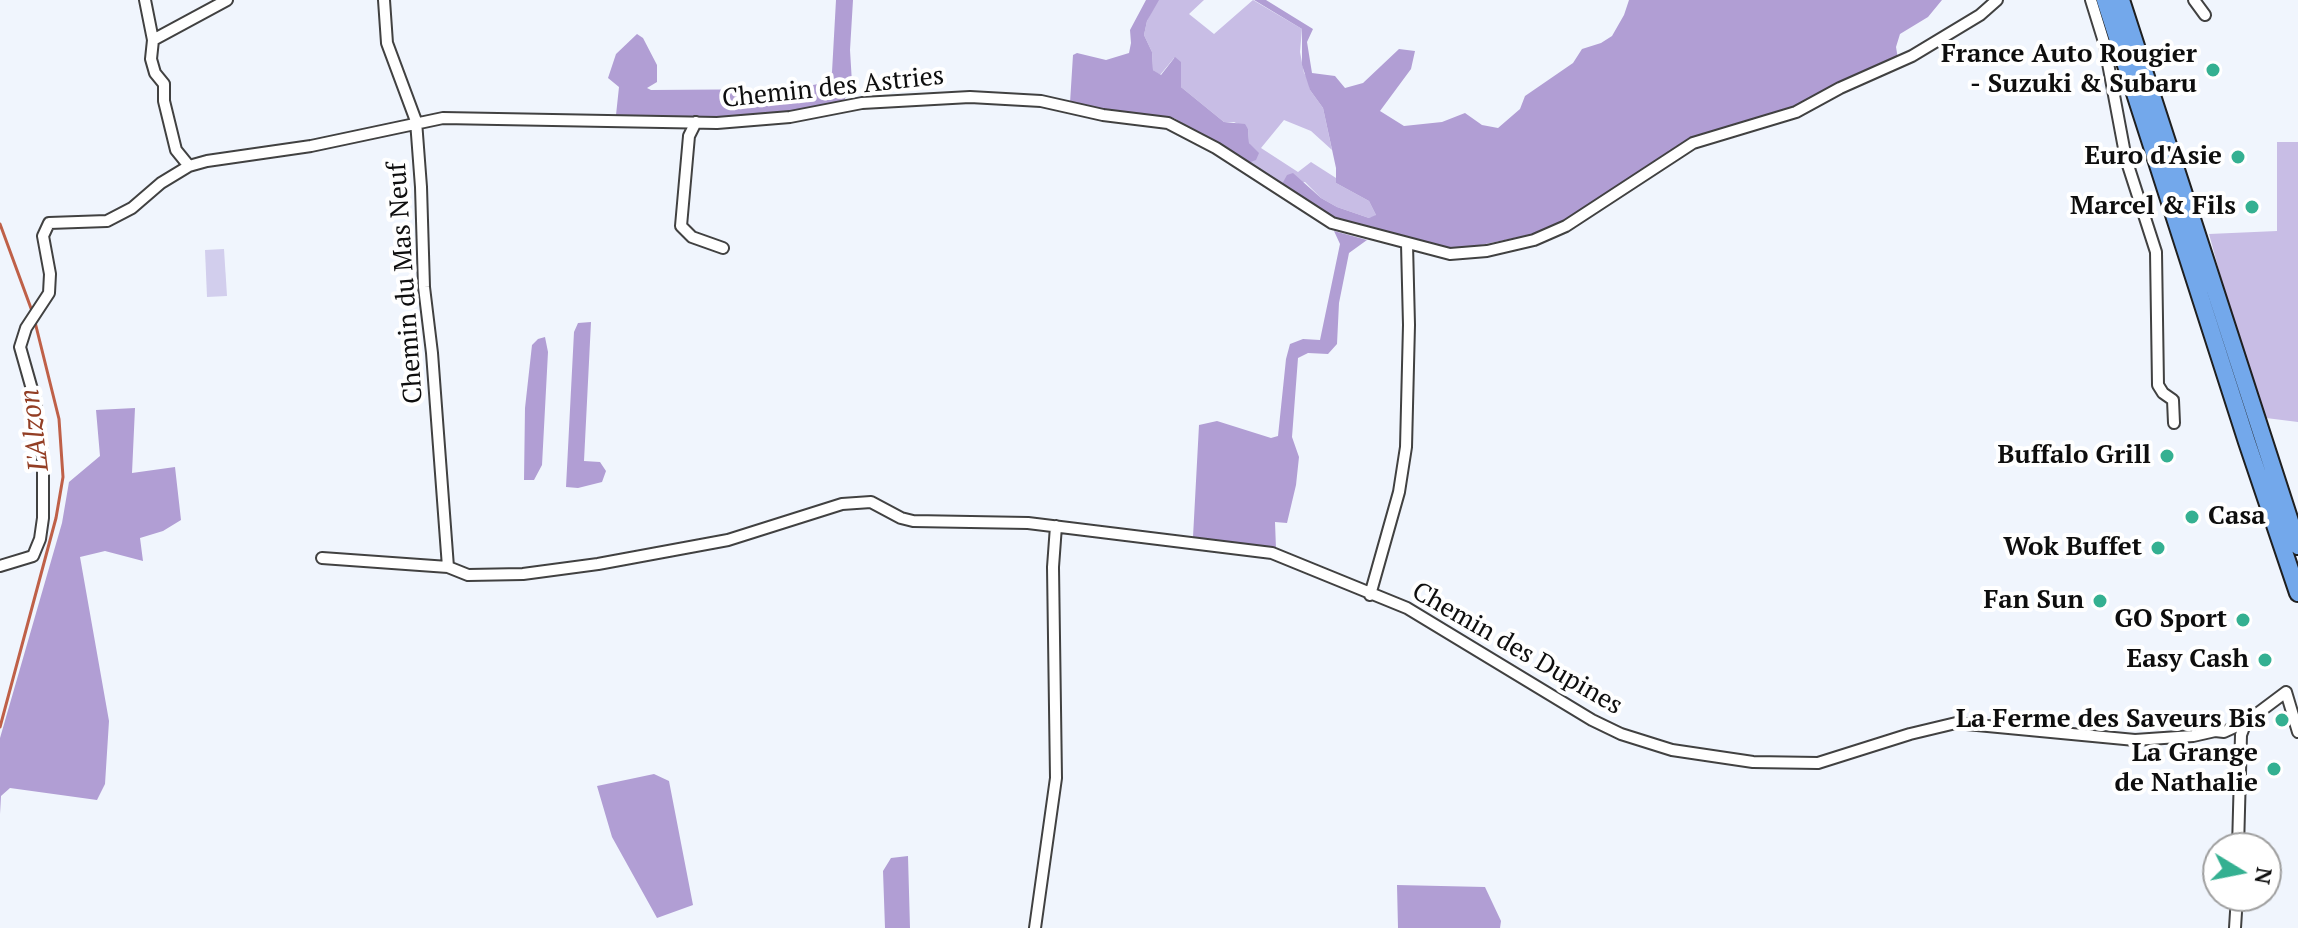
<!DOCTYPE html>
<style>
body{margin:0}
#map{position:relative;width:2298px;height:928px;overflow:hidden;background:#f0f5fd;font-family:"PT Serif",serif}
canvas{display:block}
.north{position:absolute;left:2202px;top:832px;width:80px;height:80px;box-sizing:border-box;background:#fff;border:2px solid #9f9f9f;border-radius:50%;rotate:100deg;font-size:22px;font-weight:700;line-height:32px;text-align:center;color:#0e0e0e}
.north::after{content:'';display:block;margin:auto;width:28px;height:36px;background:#34b091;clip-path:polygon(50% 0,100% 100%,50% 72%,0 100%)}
</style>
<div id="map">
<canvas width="2298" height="928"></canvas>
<div class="north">N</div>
</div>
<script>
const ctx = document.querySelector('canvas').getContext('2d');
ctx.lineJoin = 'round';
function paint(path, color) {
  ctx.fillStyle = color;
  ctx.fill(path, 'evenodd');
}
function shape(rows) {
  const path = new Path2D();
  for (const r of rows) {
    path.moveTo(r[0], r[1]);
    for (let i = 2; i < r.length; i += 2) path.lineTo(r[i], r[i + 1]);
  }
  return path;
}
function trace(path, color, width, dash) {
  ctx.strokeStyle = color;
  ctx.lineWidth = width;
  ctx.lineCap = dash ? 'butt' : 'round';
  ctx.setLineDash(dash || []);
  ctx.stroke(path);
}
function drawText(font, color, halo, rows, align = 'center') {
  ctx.font = font + ' "PT Serif",serif';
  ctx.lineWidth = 8;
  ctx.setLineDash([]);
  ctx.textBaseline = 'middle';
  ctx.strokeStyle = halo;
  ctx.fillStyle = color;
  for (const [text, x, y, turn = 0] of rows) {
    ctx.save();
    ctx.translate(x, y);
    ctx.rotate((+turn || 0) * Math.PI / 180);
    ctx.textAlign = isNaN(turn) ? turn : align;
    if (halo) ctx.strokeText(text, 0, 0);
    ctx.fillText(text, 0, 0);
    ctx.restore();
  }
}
paint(shape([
 [1157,0,1204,0,1189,14,1214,34,1253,0,1302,29,1300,52,1304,73,1309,80,1310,90,1323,108,1332,150,1311,131,1284,120,1261,148,1298,172,1311,162,1336,178,1336,183,1369,201,1376,215,1375,217,1369,218,1337,207,1321,198,1305,182,1281,186,1248,163,1252,149,1249,143,1248,129,1234,122,1224,122,1181,87,1181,77,1174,58,1160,75,1153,70,1152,52,1144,35,1147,21],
 [2277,142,2298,142,2298,422,2266,418,2229,307,2209,234,2277,231]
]), '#c8bde5');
paint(shape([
 [836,0,853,0,850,50,852,83,844,101,790,111,713,117,616,115,619,87,608,78,616,54,637,34,643,38,657,65,657,82,647,88,651,90,793,89,823,83,832,72],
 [1146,0,1159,0,1147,21,1144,35,1152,52,1153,70,1161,75,1175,57,1181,62,1181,87,1224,122,1245,124,1248,129,1249,143,1259,153,1256,160,1248,163,1174,118,1106,112,1070,103,1073,55,1077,53,1106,60,1129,53,1131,43,1130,30],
 [1254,0,1266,0,1313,29,1307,42,1312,73,1335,76,1345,88,1363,83,1399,49,1415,51,1411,69,1380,111,1404,126,1442,122,1465,113,1482,125,1498,128,1520,109,1525,96,1573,63,1582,49,1601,43,1612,36,1624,15,1629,0,1942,0,1928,17,1900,34,1896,47,1898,59,1800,106,1687,142,1576,215,1533,234,1457,250,1334,217,1281,186,1287,175,1293,173,1321,198,1337,207,1369,218,1376,215,1369,201,1336,183,1336,168,1323,108,1310,90,1302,65,1302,29],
 [1334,231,1367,240,1349,253,1339,303,1337,344,1328,354,1308,353,1298,358,1292,437,1299,457,1296,485,1287,523,1275,522,1276,549,1193,537,1199,425,1217,421,1271,438,1278,436,1286,359,1290,344,1303,339,1320,340,1340,244],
 [591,322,584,461,600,462,606,471,602,482,578,488,566,487,574,332,578,323],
 [545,337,548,352,542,465,534,480,524,480,525,408,532,345,538,339],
 [135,408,132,473,175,467,181,520,163,531,140,538,143,561,105,551,80,557,109,721,105,784,97,800,10,788,1,796,0,814,0,738,62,523,69,482,100,456,96,410],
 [654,774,669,781,693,905,657,918,612,837,597,786],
 [908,856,910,928,885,928,883,871,891,858],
 [1397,885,1485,887,1501,921,1500,928,1398,928]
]), '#b19ed4');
paint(shape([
 [224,249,227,296,207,297,205,250]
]), '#d2ceed');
trace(shape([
 [0,224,32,311],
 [0,727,56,518,63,477,59,419,35,322]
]), '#bf6048', 3);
const street = shape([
 [145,0,153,40,151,59,155,73,164,84,164,101,176,150,189,166],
 [384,0,387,43,416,121,421,187,424,287,432,353,448,567],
 [2091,0,2104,42,2126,159,2156,252,2158,385,2163,393,2173,400,2174,423],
 [2194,0,2205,15],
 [153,40,227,0],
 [696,122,689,136,681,226,692,237,723,248],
 [322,558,448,567,468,575,523,574,598,564,728,540,842,504,871,502,901,518,913,521,1028,523,1272,553,1407,608,1592,720,1621,734,1672,750,1753,762,1818,763,1910,734,1956,723,2135,740,2193,736,2215,731,2224,732,2246,722,2286,692,2298,732],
 [0,566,33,556,40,539,43,518,43,462,35,400,20,347,26,328,49,293,50,274,43,236,49,223,107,221,132,208,161,183,189,166,207,161,311,146,443,118,717,123,790,117,862,103,970,97,1041,101,1103,115,1168,123,1216,148,1332,223,1450,254,1487,251,1534,240,1566,226,1693,143,1796,112,1840,88,1912,56,1980,15,1997,0],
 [1370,595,1399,492,1406,447,1409,325,1407,244],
 [2238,848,2241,735,2246,722],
 [1035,928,1056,778,1053,567,1056,526],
 [2235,928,2237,896]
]);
const primary = shape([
 [2105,0,2247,442,2298,593],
 [2121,0,2298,546]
]);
trace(street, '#414141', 14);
trace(primary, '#1f1f1f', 20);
trace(street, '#fff', 10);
trace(primary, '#73a8eb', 16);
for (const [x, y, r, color] of [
 [2213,70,8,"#34b091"],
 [2238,157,8,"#34b091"],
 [2252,207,8,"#34b091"],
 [2167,456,8,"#34b091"],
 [2192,517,8,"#34b091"],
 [2158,548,8,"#34b091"],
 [2100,601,8,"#34b091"],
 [2243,620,8,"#34b091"],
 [2265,660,8,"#34b091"],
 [2282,720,8,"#34b091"],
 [2274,769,8,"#34b091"]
]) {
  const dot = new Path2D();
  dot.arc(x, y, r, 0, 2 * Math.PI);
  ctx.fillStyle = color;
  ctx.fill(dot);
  trace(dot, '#fff', 3);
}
drawText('bold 26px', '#0e0e0e', '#fff', [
 ["France Auto Rougier",2197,55],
 ["- Suzuki & Subaru",2197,85],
 ["Euro d'Asie",2222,157],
 ["Marcel & Fils",2236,207],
 ["Buffalo Grill",2151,456],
 ["Casa",2208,517,"left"],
 ["Wok Buffet",2142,548],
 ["Fan Sun",2084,601],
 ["GO Sport",2227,620],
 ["Easy Cash",2249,660],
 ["La Ferme des Saveurs Bis",2266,720],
 ["La Grange",2258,754],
 ["de Nathalie",2258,784]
], 'right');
drawText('26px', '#0e0e0e', '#fff', [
 ["Chemin des Astries",833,88,-6],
 ["Chemin du Mas Neuf",406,283,-94],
 ["Chemin des Dupines",1517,649,30]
]);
drawText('italic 28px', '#933e24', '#fff', [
 ["L'Alzon",35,430,-97]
]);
</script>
